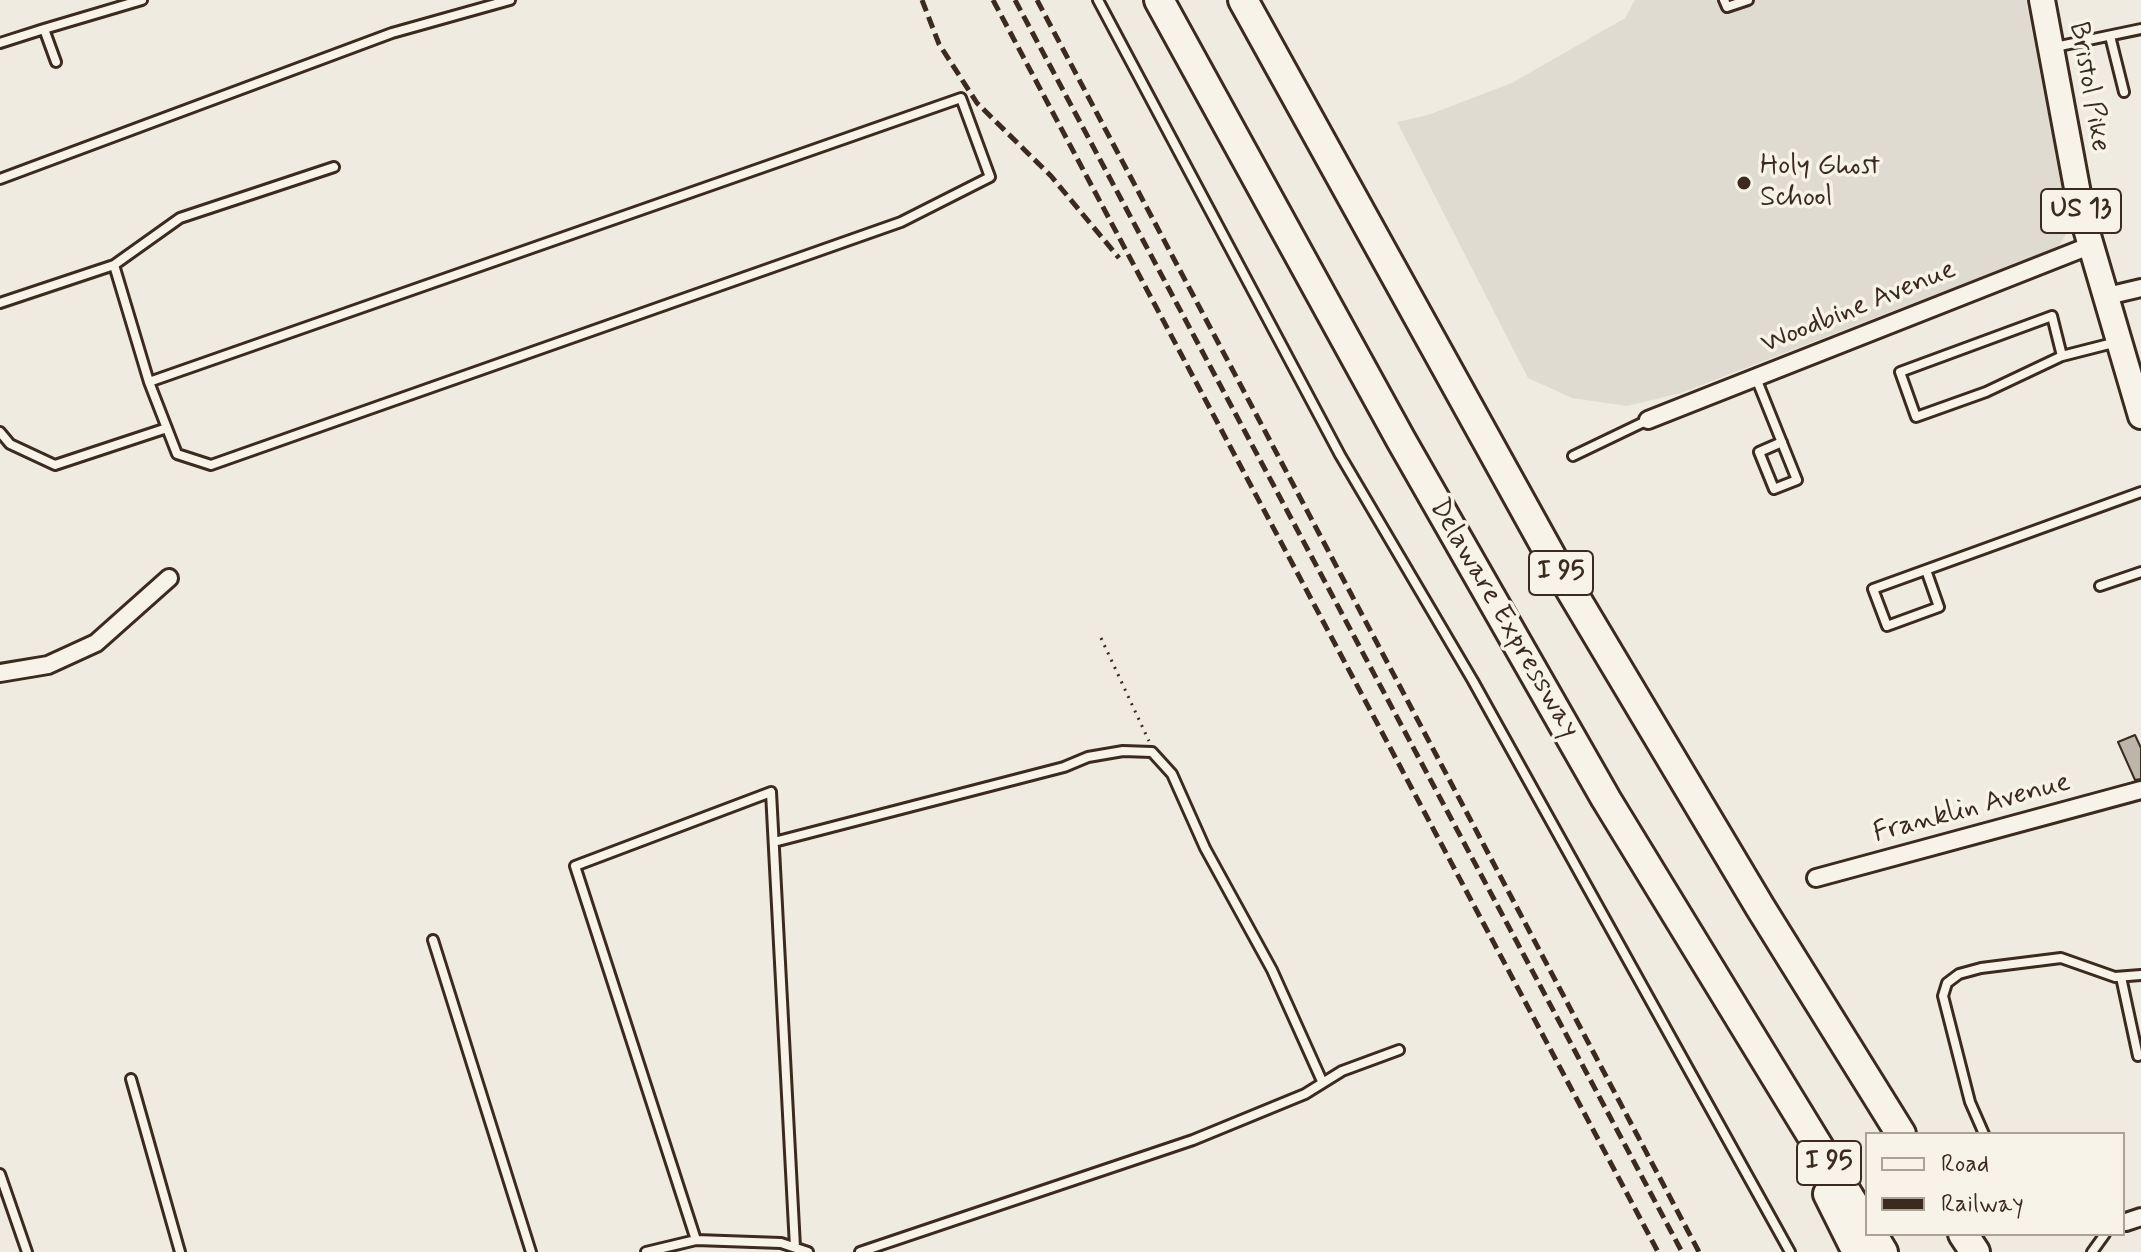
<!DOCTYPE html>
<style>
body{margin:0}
#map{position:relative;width:2141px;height:1252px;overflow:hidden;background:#efebe0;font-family:Mynerve,sans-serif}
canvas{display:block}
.legend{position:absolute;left:1865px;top:1132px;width:260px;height:104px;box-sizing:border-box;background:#f7f3e8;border:2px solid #aca397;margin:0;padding:10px 14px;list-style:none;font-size:24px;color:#3b2a1e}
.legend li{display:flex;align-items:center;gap:16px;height:40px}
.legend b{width:40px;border:2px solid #aca397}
</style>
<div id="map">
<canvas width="2141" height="1252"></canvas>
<ul class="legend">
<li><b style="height:10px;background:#f7f3e8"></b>Road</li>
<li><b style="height:10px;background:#3b2a1e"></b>Railway</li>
</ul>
</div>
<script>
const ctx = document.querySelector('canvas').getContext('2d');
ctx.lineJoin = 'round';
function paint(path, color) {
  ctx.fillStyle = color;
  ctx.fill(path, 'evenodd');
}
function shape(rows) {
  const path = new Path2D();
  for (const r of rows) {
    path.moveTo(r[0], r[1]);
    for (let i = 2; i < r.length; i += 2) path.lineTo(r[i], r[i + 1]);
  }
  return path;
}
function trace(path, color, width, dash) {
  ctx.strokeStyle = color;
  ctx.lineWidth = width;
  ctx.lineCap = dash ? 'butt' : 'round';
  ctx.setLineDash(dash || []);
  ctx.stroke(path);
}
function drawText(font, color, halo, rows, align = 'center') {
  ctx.font = font + ' Mynerve,sans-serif';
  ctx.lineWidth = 7;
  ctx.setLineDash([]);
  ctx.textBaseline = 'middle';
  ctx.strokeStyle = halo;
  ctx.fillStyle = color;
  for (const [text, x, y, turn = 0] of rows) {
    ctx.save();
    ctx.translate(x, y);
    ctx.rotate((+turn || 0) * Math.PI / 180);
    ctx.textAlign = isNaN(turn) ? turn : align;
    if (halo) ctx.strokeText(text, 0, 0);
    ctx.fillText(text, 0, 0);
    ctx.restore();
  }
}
paint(shape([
 [1635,0,2026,0,2068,218,2065,236,2058,247,1681,393,1627,406,1572,398,1528,378,1397,122,1428,115,1512,83,1625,18]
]), '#e0dbd0');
const building = shape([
 [2135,735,2141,748,2141,779,2135,780,2118,742,2135,735]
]);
paint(building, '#bdb5aa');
trace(building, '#3b2a1e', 2);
const lane = shape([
 [1098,0,1340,455,1473,681,1790,1252],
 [1724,0,1727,7,1748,0],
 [44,29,142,0],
 [2110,36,2124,92],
 [0,43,44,29,56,62],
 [2055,47,2141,29],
 [0,179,392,33,510,0],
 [114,265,180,218,334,167],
 [0,303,114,265,149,382,177,454,211,465,901,222,990,177,961,98,149,382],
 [2062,356,2052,316,1900,372,1916,417,1986,392,2062,356,2117,342],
 [1756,378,1797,480,1774,489,1759,452,1782,442],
 [0,432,10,444,55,465,167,428],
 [1573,456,1648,420],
 [1926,570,1939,607,1887,626,1873,589,2141,492],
 [2100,586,2141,572],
 [774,842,1064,767,1088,757,1123,751,1152,752,1172,774,1205,848,1272,970,1322,1081],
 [433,940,531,1252],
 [2121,977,2138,1056],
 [131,1079,180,1252],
 [1984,1134,1970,1102,1943,996,1947,983,1959,974,1981,968,2061,958,2115,977,2141,975],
 [0,1174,27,1252],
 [696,1240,575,866,771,792,795,1247],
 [646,1252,696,1240,781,1243,808,1252],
 [860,1252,1193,1140,1305,1094,1342,1071,1399,1050],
 [2092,1252,2105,1234]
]);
const street = shape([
 [2103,297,2141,288],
 [1648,420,2089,246],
 [0,673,48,665,96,643,169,578],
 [1816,878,2141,790],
 [2126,1222,2141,1217]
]);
const primary = shape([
 [2042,0,2082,215,2141,416]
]);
const highway = shape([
 [1159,0,1401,440,1606,799,1867,1226],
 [1243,0,1557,567,1760,907,1901,1134],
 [1828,1194,1857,1252],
 [1872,1234,1883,1252],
 [1963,1234,1975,1252]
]);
trace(lane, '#3b2a1e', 14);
trace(street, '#3b2a1e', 22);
trace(primary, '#3b2a1e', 30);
trace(highway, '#3b2a1e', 34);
trace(shape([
 [1101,638,1149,741]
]), '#3b2a1e', 3, [2, 6]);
trace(lane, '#f7f3e8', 8);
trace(street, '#f7f3e8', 16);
trace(primary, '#f7f3e8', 24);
trace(highway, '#f7f3e8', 28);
trace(shape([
 [922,0,939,44,977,103,1051,176,1119,258],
 [993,0,1658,1252],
 [1015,0,1682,1252],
 [1037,0,1699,1252]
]), '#3b2a1e', 5, [12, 6]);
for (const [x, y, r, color] of [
 [1744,183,8,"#3b2a1e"]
]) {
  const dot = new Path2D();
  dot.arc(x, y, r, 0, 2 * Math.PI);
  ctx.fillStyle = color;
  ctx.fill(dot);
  trace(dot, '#f7f3e8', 3);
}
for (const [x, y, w] of [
 [2081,211,80],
 [1561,573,64],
 [1829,1163,64]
]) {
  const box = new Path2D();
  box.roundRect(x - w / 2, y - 22, w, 44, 6);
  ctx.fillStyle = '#f7f3e8';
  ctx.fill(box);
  trace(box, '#3b2a1e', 2);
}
drawText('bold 26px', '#3b2a1e', null, [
 ["US 13",2081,211],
 ["I 95",1561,573],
 ["I 95",1829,1163]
]);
drawText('28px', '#3b2a1e', '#f7f3e8', [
 ["Bristol Pike",2088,87,80],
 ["Woodbine Avenue",1859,308,-22],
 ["Delaware Expressway",1503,619,60],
 ["Franklin Avenue",1972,809,-15]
]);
drawText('28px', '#3b2a1e', '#f7f3e8', [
 ["Holy Ghost",1760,167],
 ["School",1760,199]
], 'left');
</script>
